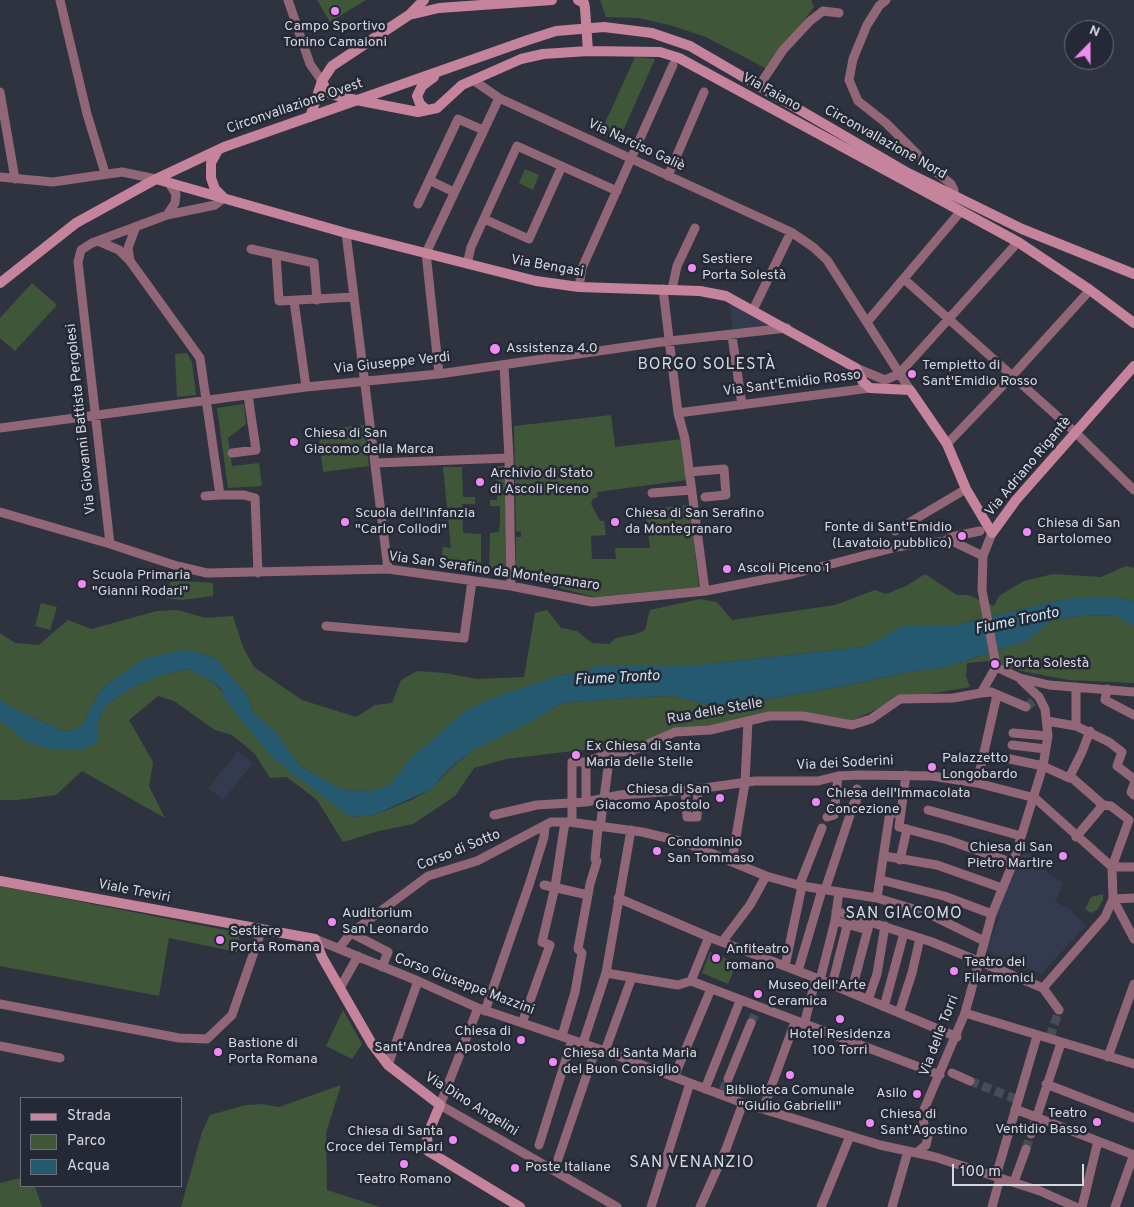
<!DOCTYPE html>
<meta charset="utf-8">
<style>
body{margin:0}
#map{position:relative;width:1134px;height:1207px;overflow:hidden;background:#2f3340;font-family:Overpass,sans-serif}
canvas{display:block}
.legend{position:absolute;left:20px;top:1097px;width:162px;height:90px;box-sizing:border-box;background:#252936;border:1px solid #6b6f7a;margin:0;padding:6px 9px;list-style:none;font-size:15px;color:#d5d8e0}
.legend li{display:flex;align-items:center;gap:10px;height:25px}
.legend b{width:25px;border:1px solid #6b6f7a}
.north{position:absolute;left:1064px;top:20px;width:50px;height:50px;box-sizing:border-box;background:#252936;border:1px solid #6b6f7a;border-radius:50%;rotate:22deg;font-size:14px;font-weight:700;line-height:20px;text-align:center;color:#d5d8e0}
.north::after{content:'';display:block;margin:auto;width:18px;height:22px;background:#f08bf6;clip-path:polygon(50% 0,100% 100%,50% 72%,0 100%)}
.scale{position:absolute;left:952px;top:1164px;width:132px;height:22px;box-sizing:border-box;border:2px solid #d5d8e0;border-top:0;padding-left:6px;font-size:15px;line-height:18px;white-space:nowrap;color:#d5d8e0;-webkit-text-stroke:4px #252936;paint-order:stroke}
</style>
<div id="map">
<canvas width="1134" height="1207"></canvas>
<ul class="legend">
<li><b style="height:6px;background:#c5849c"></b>Strada</li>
<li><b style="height:14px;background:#405638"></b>Parco</li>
<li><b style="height:14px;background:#255970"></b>Acqua</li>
</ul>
<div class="north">N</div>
<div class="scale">100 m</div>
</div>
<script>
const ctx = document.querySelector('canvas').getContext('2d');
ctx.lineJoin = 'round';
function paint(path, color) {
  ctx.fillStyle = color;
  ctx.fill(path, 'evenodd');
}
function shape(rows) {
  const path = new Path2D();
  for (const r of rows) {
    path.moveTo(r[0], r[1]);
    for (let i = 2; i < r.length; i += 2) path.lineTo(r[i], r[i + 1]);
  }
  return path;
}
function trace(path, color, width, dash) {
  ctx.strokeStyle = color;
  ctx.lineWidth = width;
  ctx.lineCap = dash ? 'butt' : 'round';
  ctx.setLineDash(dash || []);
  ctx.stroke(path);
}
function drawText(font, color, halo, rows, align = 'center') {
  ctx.font = font + ' Overpass,sans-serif';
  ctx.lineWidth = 5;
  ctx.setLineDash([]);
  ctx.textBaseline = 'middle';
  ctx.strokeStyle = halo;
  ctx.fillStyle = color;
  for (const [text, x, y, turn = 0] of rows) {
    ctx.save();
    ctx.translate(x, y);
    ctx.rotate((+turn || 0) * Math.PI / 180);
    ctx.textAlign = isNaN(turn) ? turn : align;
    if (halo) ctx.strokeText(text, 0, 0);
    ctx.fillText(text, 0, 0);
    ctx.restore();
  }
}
paint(shape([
 [729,301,776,327,733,332],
 [238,751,253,763,223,800,208,788],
 [1024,852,1033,855,1031,861,1063,883,1055,902,1070,909,1086,926,1041,974,986,950,1000,917,995,915]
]), '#353b4e');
paint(shape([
 [317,0,366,0,330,22],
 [600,0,811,0,814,7,767,69,706,37,673,26,639,18,606,17],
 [635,57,655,59,618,142,600,134],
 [525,169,539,175,533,190,519,183],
 [32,283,57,305,15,351,0,338,0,318],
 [187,353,192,362,196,395,177,397,175,354],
 [244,404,246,424,228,438,232,466,259,463,262,486,228,488,217,408],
 [611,415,615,447,683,439,687,480,597,492,598,497,593,499,591,504,600,521,604,521,606,535,591,536,592,559,616,559,615,548,650,548,645,509,690,505,699,587,594,597,515,576,516,537,521,537,521,532,516,531,514,426],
 [364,425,369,466,323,472,318,430],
 [496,466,507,466,507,575,505,578,496,577,489,569,490,533,499,532,500,522,500,506,490,506,490,500,497,500],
 [443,467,462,467,463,497,475,497,475,504,462,504,463,533,481,534,481,567,478,573,440,568,443,547,451,548],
 [1126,566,1134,568,1134,601,1112,597,1060,600,956,625,904,625,884,638,862,647,699,665,598,665,584,673,560,675,427,746,408,761,391,784,376,791,342,790,300,766,274,730,253,712,247,695,215,658,201,653,117,677,99,692,82,726,67,732,20,712,0,700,0,633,15,643,39,645,68,620,91,629,157,611,178,610,205,618,233,616,243,647,254,667,302,700,356,717,375,705,392,703,401,680,417,671,445,673,477,679,524,677,535,613,547,610,561,628,577,631,592,643,609,644,616,638,636,634,645,630,650,610,700,599,717,602,732,620,835,605,875,590,886,594,906,586,925,574,957,595,968,595,994,606,999,596,1024,581,1053,574,1101,577],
 [171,580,213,583,213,596,181,600,166,598],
 [41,603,57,607,50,630,35,626],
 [1115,615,1134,626,1134,683,1069,680,1026,672,987,661,967,663,966,676,970,687,899,699,851,721,768,716,665,734,620,749,602,752,582,750,506,759,474,768,455,796,413,824,379,831,343,842,317,800,287,777,270,778,255,754,232,735,215,730,174,701,158,696,129,720,153,762,149,786,165,818,82,771,56,795,17,800,0,800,0,721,14,730,22,740,51,749,98,742,98,723,104,707,131,688,161,675,188,669,208,679,222,690,224,697,270,755,350,817,374,815,411,800,430,790,447,772,471,751,534,720,562,703,638,697,675,696,712,706,749,702,845,686,908,672,946,667,1026,641,1053,620,1082,616],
 [0,886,240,933,237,952,169,938,159,996,0,966],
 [1103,894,1103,900,1097,910,1091,913,1085,909,1091,897],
 [710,952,737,963,728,984,702,973],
 [343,1010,362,1044,352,1059,326,1046],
 [341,1085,326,1133,327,1190,380,1207,181,1207,202,1132,210,1115,246,1105,262,1104,279,1107],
 [21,1178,21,1186,35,1186,42,1207,0,1207,0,1183]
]), '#405638');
paint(shape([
 [1084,597,1112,597,1134,601,1134,626,1115,615,1082,616,1053,620,1026,641,946,667,908,672,845,686,749,702,712,706,675,696,638,697,562,703,534,720,471,751,447,771,430,790,374,815,350,817,289,771,270,755,223,697,222,689,208,679,188,669,161,675,131,688,104,707,98,723,98,742,85,749,51,749,22,740,14,730,0,721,0,700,20,712,67,732,82,726,99,692,117,677,144,659,182,650,201,653,215,658,247,695,253,712,274,730,300,766,342,790,375,791,391,784,408,761,464,712,492,698,560,675,584,673,598,665,699,665,862,647,883,638,904,625,956,625,1060,600]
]), '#255970');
trace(shape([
 [1026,707,1035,700],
 [751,1023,757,1009],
 [1050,1037,1059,1010],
 [970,1081,1018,1100],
 [723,1091,728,1079],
 [1026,1149,1031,1134]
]), '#484c58', 9, [9, 4.5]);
trace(shape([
 [60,0,87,114,105,173],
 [288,0,310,64,322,81],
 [886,0,879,6,867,25,853,59,849,80,858,101,886,123,929,166,951,184,954,190,954,196],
 [473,80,499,98,791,232,813,247,827,260,910,390],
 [759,86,783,50,810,21,823,11,839,13],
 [0,92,15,179],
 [668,176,704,92],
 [0,177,53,182,122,172,156,179],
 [429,180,454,192],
 [418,204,458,119,483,130],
 [167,215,175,203,176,194,169,183],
 [484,219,529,239,562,166],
 [135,229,128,248,130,261,200,358,220,495,244,495,255,498,258,573],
 [346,233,388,569],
 [98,241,119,250,129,260],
 [251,249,314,263,317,300],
 [276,255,279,301,354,297],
 [467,264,471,247,517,146,617,191],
 [904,279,1075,432,1134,490],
 [579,287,582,268,673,65],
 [663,289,678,413,685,439,705,591],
 [672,289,677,266,695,228],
 [294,301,306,387],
 [753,310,791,232],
 [867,322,961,211],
 [732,336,742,405],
 [504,365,509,458,511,586],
 [856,368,885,380,899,374,1018,242],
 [439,374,426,253,499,98],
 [678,413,870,388],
 [0,428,306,387,439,374,661,342,787,328],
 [947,444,1012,376,1090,290],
 [232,453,256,450,248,395],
 [375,463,509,458],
 [689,472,724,469,726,495,705,497],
 [652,493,691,490],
 [205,496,220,495],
 [0,512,110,544,177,566,207,573,388,569,511,586,592,602,705,591,793,574,897,547,930,542,954,542,983,556],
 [895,531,966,489],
 [992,533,983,556,982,590,995,660],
 [945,541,951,537,980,531],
 [110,544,78,262,81,250,92,243,167,215,215,205,224,198],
 [326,626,464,638,472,581],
 [1107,689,1105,700,1134,715],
 [981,693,991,692,1026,707],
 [1047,721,1076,726,1109,742,1122,752,1117,766,1134,779],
 [1076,726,1076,687],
 [1013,733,1048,736],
 [1012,745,1046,749],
 [1010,759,1043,766,1069,778,1070,776,1103,805],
 [906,775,899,827,948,840,1013,863],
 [1070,776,1082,752,1090,731],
 [977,783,997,695],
 [1134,784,1131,792,1134,795],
 [685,790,687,817,697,817,698,788],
 [1035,798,1112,867,1134,867],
 [586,802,586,762],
 [928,810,1021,836],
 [494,815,537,805,586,802,620,795,690,790,755,781,818,781,838,776,859,775,932,776,977,783,1035,798],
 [827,817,834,815,838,776],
 [572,822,572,762,586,762,610,753,632,751,675,732,710,730,769,716,803,716,852,725,871,719,900,699,953,698,981,693,996,667,1020,678,1049,685,1134,692],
 [600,828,610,753],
 [1076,837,1103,805,1111,806,1129,820,1112,867,1113,899,1134,939],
 [884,856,937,865,1002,888],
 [900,860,907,829],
 [732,861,745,783,748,721],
 [881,880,944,896,992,914],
 [544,885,588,895],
 [799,886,822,828],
 [825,890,854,803,856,803,857,789],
 [618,898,709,937,816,978,957,1037],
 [877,898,890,812,900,814],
 [1113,899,1134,898],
 [836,911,932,942,1043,988,1059,1010],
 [835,921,868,930],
 [351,933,388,952,382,967],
 [709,937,691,981,940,1075],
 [315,939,418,981,478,1008,605,1051,743,1103,880,1145,935,1157,1040,1191,1076,1207],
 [722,942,750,905,766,876],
 [339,948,351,933,428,876,477,861,551,822,569,822,642,832,684,842,766,876,802,886,877,898,927,913,984,941],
 [785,966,802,886],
 [798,971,822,890],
 [606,973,678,985,691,981],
 [820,980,835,921,839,892],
 [832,985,847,926],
 [340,988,358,956],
 [1043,988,1105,917,1113,899],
 [851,993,870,921],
 [868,1000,877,974,885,926],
 [0,1004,179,1038,207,1039,232,1015,262,929],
 [884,1007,904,933],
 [478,1008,440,1105,617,1207],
 [485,1011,530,882,544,837,545,826],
 [899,1013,912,973,920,938],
 [965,1013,1134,1064],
 [522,1023,550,945,542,942,555,887,565,822],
 [804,1025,816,978],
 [562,1036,575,992,582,953,578,949,590,884,597,861,595,859,598,828],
 [583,1043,606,973,631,830],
 [0,1046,60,1058],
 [605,1051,632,977],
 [1108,1057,1134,984],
 [388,1065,418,981],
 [952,1073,970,1081],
 [674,1077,711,989],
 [728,1079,751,1023],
 [1046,1084,1134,1118],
 [705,1089,740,1001],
 [763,1109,795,1022],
 [1015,1109,1134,1155],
 [1031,1134,1061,1043],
 [539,1145,572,1040],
 [916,1153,926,1145,928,1136,924,1128,923,1112,965,1013,992,914,1013,863,1043,766,1048,736,1045,709,1039,697,1020,679],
 [558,1159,596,1048],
 [996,1176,1037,1036],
 [1014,1182,1026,1149],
 [651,1207,690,1083],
 [700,1207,726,1149,743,1103],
 [821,1207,850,1136],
 [892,1207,908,1151],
 [992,1207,1000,1178],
 [1082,1207,1098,1141],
 [1115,1207,1134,1154]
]), '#916777', 9);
trace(shape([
 [578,0,584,3,585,8,588,51],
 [409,15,439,8,552,0],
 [322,81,325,88,331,94,341,97,418,112,437,108,462,85,521,59,543,54,588,51,660,52,679,58,1018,242,1090,290,1134,323],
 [427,110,420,104,417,96,422,86,434,77],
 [310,117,322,81,332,66,409,15,424,0],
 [218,150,211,163,211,178,215,189,224,198],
 [156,179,346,233,536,281,579,287,700,291,726,296,856,368,863,382,870,388,910,390,947,444,966,489,992,533,1016,500,1134,366],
 [0,283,76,223,156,179,224,147,528,40,556,31,604,27,652,33,690,46,908,173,1022,229,1134,274],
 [0,881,315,939,322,957,372,1044,388,1065,440,1105,427,1136,428,1151,520,1207]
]), '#c5849c', 10);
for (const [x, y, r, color] of [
 [335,11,5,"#f08bf6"],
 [692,268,5,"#f08bf6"],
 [495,349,6,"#f08bf6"],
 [912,374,5,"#f08bf6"],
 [294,442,5,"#f08bf6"],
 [480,482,5,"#f08bf6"],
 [345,522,5,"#f08bf6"],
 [615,522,5,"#f08bf6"],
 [1027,532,5,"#f08bf6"],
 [962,536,5,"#f08bf6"],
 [727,569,5,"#f08bf6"],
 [82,584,5,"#f08bf6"],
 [995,664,5,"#f08bf6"],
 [576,755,5,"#f08bf6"],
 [932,767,5,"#f08bf6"],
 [720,798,5,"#f08bf6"],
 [816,802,5,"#f08bf6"],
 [657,851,5,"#f08bf6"],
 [1063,856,5,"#f08bf6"],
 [332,922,5,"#f08bf6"],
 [220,940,5,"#f08bf6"],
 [716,958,5,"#f08bf6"],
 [954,971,5,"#f08bf6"],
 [758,994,5,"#f08bf6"],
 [840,1019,5,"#f08bf6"],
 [521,1040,5,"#f08bf6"],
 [218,1052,5,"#f08bf6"],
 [553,1062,5,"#f08bf6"],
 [790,1075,5,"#f08bf6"],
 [917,1094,5,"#f08bf6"],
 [1097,1122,5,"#f08bf6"],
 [870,1123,5,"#f08bf6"],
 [453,1140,5,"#f08bf6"],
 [404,1164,5,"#f08bf6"],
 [515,1168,5,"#f08bf6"]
]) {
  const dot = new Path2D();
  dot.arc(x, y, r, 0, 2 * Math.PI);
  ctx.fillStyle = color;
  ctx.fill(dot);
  trace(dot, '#252936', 2);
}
drawText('14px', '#d5d8e0', '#252936', [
 ["Campo Sportivo",335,27,"center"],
 ["Tonino Camaioni",335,43,"center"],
 ["Sestiere",702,260],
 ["Porta Solestà",702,276],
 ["Assistenza 4.0",506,349],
 ["Tempietto di",922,366],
 ["Sant'Emidio Rosso",922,382],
 ["Chiesa di San",304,434],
 ["Giacomo della Marca",304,450],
 ["Archivio di Stato",490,474],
 ["di Ascoli Piceno",490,490],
 ["Scuola dell'infanzia",355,514],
 ["\"Carlo Collodi\"",355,530],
 ["Chiesa di San Serafino",625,514],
 ["da Montegranaro",625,530],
 ["Chiesa di San",1037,524],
 ["Bartolomeo",1037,540],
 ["Fonte di Sant'Emidio",952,528,"right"],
 ["(Lavatoio pubblico)",952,544,"right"],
 ["Ascoli Piceno 1",737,569],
 ["Scuola Primaria",92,576],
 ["\"Gianni Rodari\"",92,592],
 ["Porta Solestà",1005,664],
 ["Ex Chiesa di Santa",586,747],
 ["Maria delle Stelle",586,763],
 ["Palazzetto",942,759],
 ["Longobardo",942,775],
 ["Chiesa di San",710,790,"right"],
 ["Giacomo Apostolo",710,806,"right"],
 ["Chiesa dell'Immacolata",826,794],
 ["Concezione",826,810],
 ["Condominio",667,843],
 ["San Tommaso",667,859],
 ["Chiesa di San",1053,848,"right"],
 ["Pietro Martire",1053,864,"right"],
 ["Auditorium",342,914],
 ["San Leonardo",342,930],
 ["Sestiere",230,932],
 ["Porta Romana",230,948],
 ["Anfiteatro",726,950],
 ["romano",726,966],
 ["Teatro dei",964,963],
 ["Filarmonici",964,979],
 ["Museo dell'Arte",768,986],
 ["Ceramica",768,1002],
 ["Chiesa di",511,1032,"right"],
 ["Sant'Andrea Apostolo",511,1048,"right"],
 ["Hotel Residenza",840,1035,"center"],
 ["100 Torri",840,1051,"center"],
 ["Bastione di",228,1044],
 ["Porta Romana",228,1060],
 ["Chiesa di Santa Maria",563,1054],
 ["del Buon Consiglio",563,1070],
 ["Biblioteca Comunale",790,1091,"center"],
 ["\"Giulio Gabrielli\"",790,1107,"center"],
 ["Asilo",907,1094,"right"],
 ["Teatro",1087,1114,"right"],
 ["Ventidio Basso",1087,1130,"right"],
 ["Chiesa di",880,1115],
 ["Sant'Agostino",880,1131],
 ["Chiesa di Santa",443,1132,"right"],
 ["Croce dei Templari",443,1148,"right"],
 ["Poste Italiane",525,1168],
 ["Teatro Romano",404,1180,"center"]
], 'left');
drawText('14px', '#d5d8e0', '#252936', [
 ["Via Faiano",771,93,29],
 ["Circonvallazione Ovest",295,107,-19],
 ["Circonvallazione Nord",885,143,29],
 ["Via Narciso Galiè",636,146,25],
 ["Via Bengasi",547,267,10],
 ["Via Giuseppe Verdi",392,364,-6],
 ["Via Sant'Emidio Rosso",792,384,-7],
 ["Via Giovanni Battista Pergolesi",82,419,-96],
 ["Via Adriano Rigantè",1029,467,-50],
 ["Via San Serafino da Montegranaro",494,572,8],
 ["Rua delle Stelle",715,712,-10],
 ["Via dei Soderini",845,764,-3],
 ["Corso di Sotto",459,851,-22],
 ["Viale Treviri",134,892,11],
 ["Corso Giuseppe Mazzini",464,985,21],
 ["Via delle Torri",940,1036,-69],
 ["Via Dino Angelini",471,1105,32]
]);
drawText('italic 15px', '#cae8f8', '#252936', [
 ["Fiume Tronto",1017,622,-12],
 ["Fiume Tronto",617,679,-3]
]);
ctx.letterSpacing = '1px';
drawText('16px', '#d5d8e0', '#252936', [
 ["BORGO SOLESTÀ",707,366],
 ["SAN GIACOMO",904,915],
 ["SAN VENANZIO",692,1164]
]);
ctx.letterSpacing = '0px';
</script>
